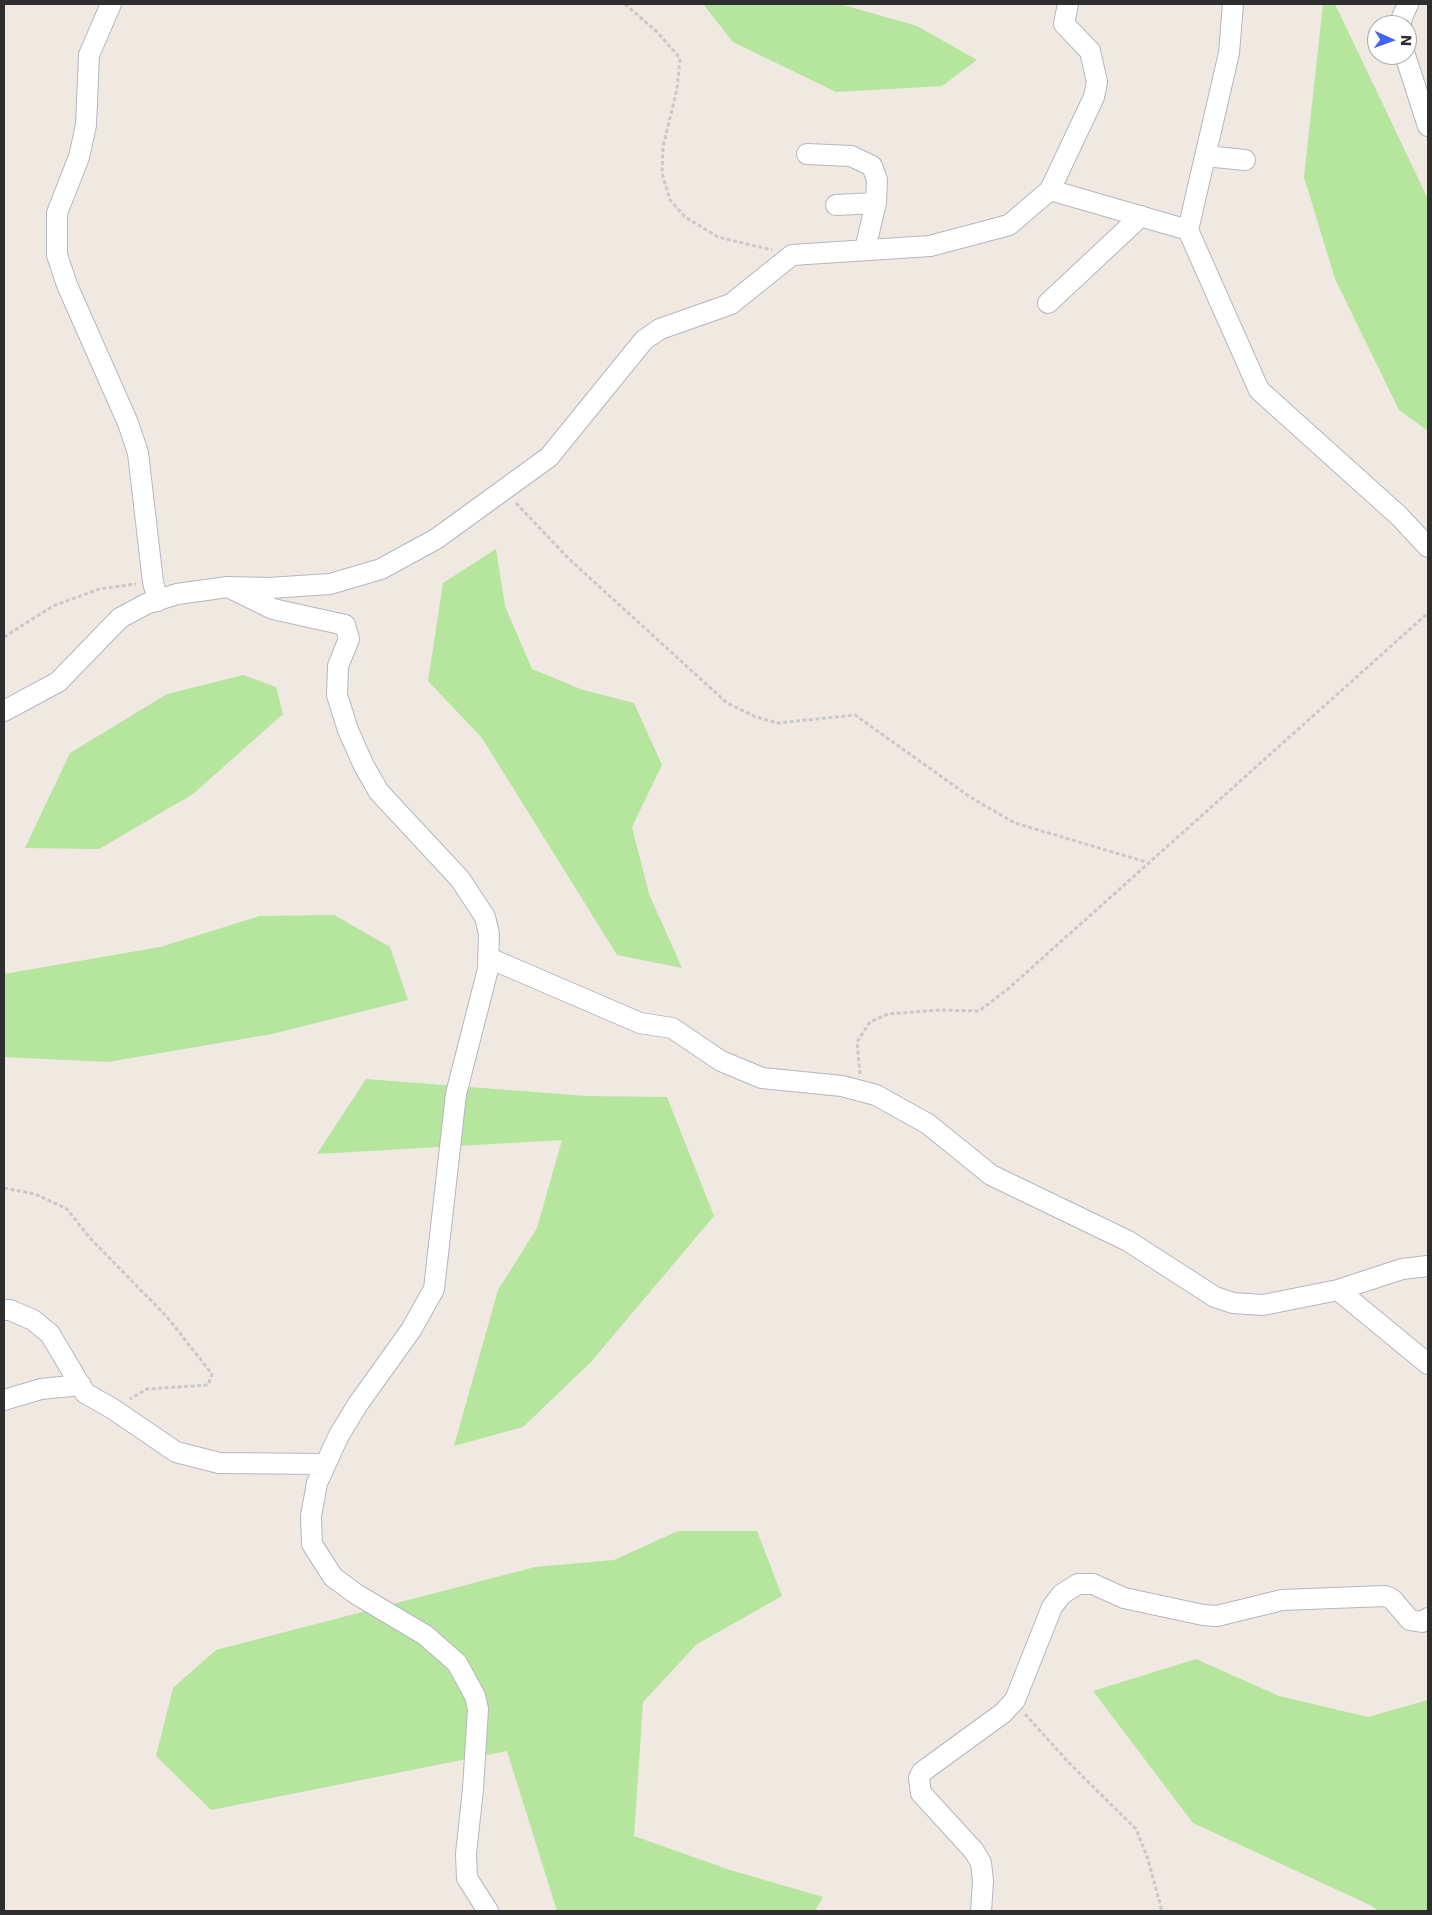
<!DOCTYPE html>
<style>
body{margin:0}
#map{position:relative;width:1432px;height:1915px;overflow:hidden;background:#efe9e1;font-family:"DejaVu Sans",sans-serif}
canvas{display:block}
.frame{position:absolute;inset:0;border:5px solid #2e2e2e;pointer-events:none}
.north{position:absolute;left:1367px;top:15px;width:50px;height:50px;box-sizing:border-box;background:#fff;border:1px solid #ababab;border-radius:50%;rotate:92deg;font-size:14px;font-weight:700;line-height:20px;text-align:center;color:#2e2e2e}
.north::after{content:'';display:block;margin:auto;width:18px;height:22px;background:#4264fb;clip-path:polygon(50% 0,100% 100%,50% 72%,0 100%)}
</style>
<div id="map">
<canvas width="1432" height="1915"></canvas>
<div class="frame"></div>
<div class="north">N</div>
</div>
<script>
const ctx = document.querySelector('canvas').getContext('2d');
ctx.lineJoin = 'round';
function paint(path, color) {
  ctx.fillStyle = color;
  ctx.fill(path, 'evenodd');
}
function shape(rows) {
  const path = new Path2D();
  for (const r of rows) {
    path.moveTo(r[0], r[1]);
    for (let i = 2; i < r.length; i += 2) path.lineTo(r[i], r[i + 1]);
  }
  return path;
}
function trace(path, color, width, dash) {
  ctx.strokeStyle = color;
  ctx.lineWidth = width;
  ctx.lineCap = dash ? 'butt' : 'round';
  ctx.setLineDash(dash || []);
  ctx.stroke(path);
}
paint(shape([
 [703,4,840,4,917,26,977,60,942,86,836,92,733,42],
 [1323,4,1335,4,1428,199,1428,431,1399,410,1335,279,1304,177],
 [496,549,505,606,532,669,583,690,634,703,662,765,632,827,649,894,682,968,617,955,482,738,428,681,443,583],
 [243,675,276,687,283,714,193,794,99,849,25,848,70,753,167,694],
 [334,915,390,947,408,1000,272,1034,108,1062,4,1057,4,974,160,947,260,916],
 [366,1079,586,1096,667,1097,714,1216,591,1362,523,1427,454,1446,498,1290,537,1228,562,1140,317,1154],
 [678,1531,757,1531,782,1596,697,1644,643,1702,634,1836,730,1870,823,1897,815,1911,557,1911,507,1751,211,1810,156,1756,173,1688,216,1650,535,1567,614,1560],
 [1196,1659,1279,1696,1368,1717,1428,1700,1428,1911,1379,1911,1372,1906,1193,1823,1093,1691]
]), '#b6e59e');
const minor = shape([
 [111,4,89,55,86,125,79,157,57,213,57,255,67,285,128,423,138,453,153,582,158,601],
 [1233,4,1229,53,1188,230,1259,390,1399,516,1428,547],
 [1401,25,1401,20,1408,4],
 [1405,55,1428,126],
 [807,154,851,156,872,166,877,180,876,203,865,249],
 [1205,156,1245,160],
 [1050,190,1094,97,1097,82,1090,51,1064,24,1068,4],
 [836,205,876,203],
 [1048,303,1141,216],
 [228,587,273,609,345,625,349,639,338,666,337,695,348,730,364,766,379,792,460,879,485,917,489,934,488,969,456,1094,434,1289,411,1330,358,1404,339,1435,317,1483,311,1516,312,1544,333,1577,356,1594,425,1635,457,1663,475,1696,478,1709,473,1789,466,1854,467,1878,488,1911],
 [4,711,58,682,120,618,146,604,177,594,228,587,269,588,330,584,381,569,436,539,549,457,644,340,660,329,731,304,792,255,930,246,1009,225,1050,190,1188,230],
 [489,958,640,1023,672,1028,721,1061,762,1078,842,1086,876,1095,928,1124,991,1175,1128,1241,1215,1297,1233,1303,1263,1305,1338,1290,1402,1269,1428,1266],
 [1338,1290,1428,1364],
 [4,1310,10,1310,33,1320,50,1334,85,1393,113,1409,176,1452,219,1463,325,1464],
 [4,1400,41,1389,81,1385],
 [981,1911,983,1881,981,1863,974,1851,921,1793,919,1778,922,1772,1003,1713,1015,1700,1052,1607,1062,1594,1078,1584,1093,1584,1124,1598,1203,1615,1217,1616,1282,1600,1385,1596,1392,1599,1410,1620,1422,1622,1428,1618]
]);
trace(minor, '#b4b7c1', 22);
trace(shape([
 [625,4,657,32,680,58,677,89,663,147,662,173,670,200,685,217,718,237,772,250],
 [516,503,569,559,727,703,756,717,778,723,855,715,970,797,1015,823,1146,862],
 [4,637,53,606,99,589,136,584],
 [860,1074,857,1042,870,1022,888,1014,940,1010,979,1011,1008,989,1428,613],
 [4,1188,35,1194,67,1209,89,1237,167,1317,212,1374,208,1385,147,1389,130,1399],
 [1025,1714,1071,1765,1136,1829,1147,1856,1162,1911]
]), '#c9c9c9', 3, [4, 2.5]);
trace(minor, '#fff', 20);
</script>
